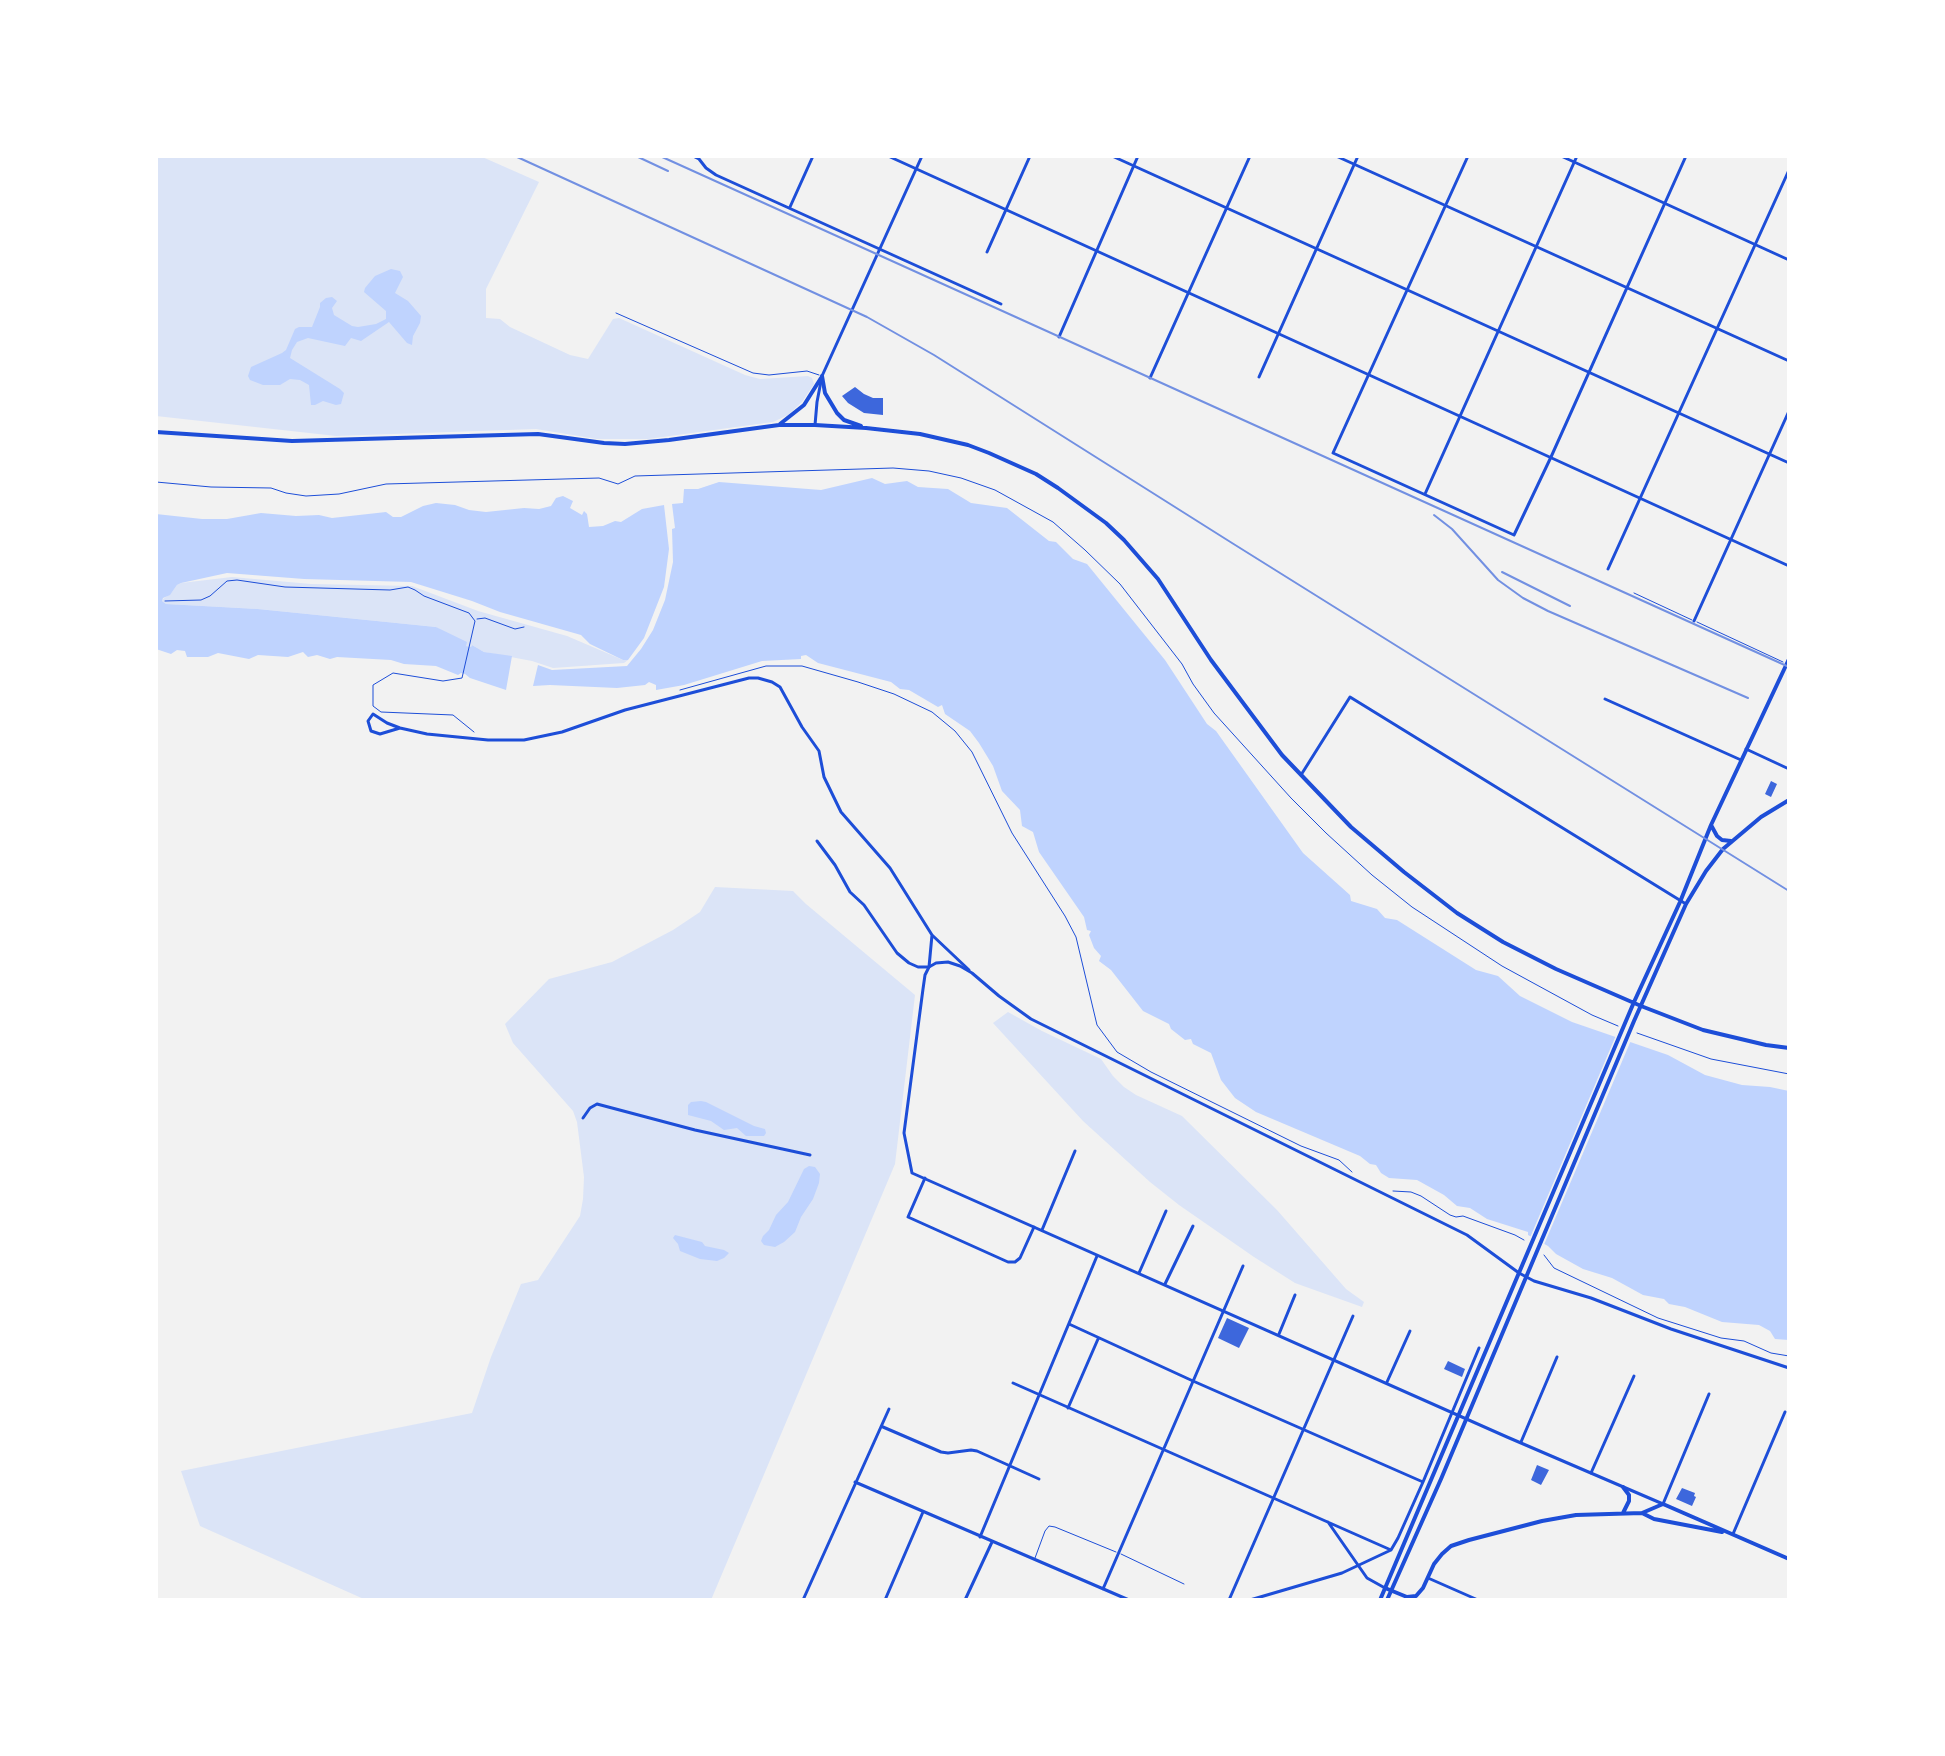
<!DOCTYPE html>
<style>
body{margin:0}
#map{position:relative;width:1945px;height:1756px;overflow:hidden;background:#f2f2f2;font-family:"Varela Round",sans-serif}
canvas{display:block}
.frame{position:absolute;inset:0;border:158px solid #fff;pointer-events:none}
</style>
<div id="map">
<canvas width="1945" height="1756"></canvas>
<div class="frame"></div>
</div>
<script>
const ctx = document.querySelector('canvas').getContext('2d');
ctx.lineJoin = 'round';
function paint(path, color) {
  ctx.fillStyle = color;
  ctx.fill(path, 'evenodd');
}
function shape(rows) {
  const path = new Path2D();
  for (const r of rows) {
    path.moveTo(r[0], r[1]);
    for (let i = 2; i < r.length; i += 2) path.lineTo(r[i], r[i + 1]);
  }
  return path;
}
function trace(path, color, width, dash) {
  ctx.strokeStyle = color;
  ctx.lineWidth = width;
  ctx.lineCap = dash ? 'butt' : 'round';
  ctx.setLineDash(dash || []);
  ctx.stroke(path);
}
paint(shape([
 [156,156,480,156,539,182,486,289,486,318,500,319,510,327,570,355,588,359,613,319,619,318,745,375,760,379,808,376,812,378,814,384,802,402,788,415,773,422,648,439,597,439,536,429,336,436,156,416],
 [232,577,311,584,412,586,478,611,567,636,623,660,628,660,624,663,553,668,532,661,484,652,472,645,471,647,466,646,436,627,258,609,166,604,162,601,163,599,172,592,177,585,181,583],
 [715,887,793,891,806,904,915,995,895,1164,711,1600,366,1600,200,1526,181,1471,472,1413,491,1357,521,1284,538,1280,580,1216,583,1199,584,1177,577,1122,573,1111,513,1043,505,1024,549,979,612,962,673,930,700,912],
 [1008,1012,1042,1031,1101,1059,1113,1076,1124,1087,1136,1095,1182,1116,1277,1210,1346,1289,1364,1302,1362,1307,1295,1283,1254,1257,1179,1205,1150,1182,1083,1121,993,1023]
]), '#dbe4f7');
paint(shape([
 [391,269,400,271,403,277,395,293,408,301,421,316,420,323,413,336,412,345,407,343,389,322,361,341,351,338,345,346,308,338,297,342,292,350,290,358,340,389,344,393,341,404,336,405,323,401,315,405,311,405,309,385,300,380,290,379,280,385,263,385,250,380,248,376,251,367,282,353,286,350,295,329,299,327,312,327,320,307,320,303,326,298,332,297,337,301,332,308,334,315,352,326,358,327,376,324,386,319,386,311,364,292,365,288,375,276],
 [872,478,885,484,907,481,918,487,948,489,971,503,1007,508,1049,541,1056,542,1073,559,1087,564,1165,660,1207,724,1216,731,1303,853,1350,895,1351,901,1377,909,1385,918,1397,920,1476,970,1498,976,1520,996,1572,1022,1668,1055,1705,1075,1742,1085,1770,1087,1789,1091,1789,1340,1775,1339,1770,1331,1759,1325,1722,1322,1685,1307,1669,1304,1664,1299,1643,1295,1612,1278,1583,1269,1556,1254,1548,1246,1528,1235,1528,1232,1487,1219,1470,1208,1457,1206,1444,1195,1417,1180,1389,1178,1381,1173,1376,1165,1370,1164,1360,1156,1256,1112,1235,1098,1221,1080,1211,1053,1193,1044,1191,1039,1185,1040,1171,1029,1169,1024,1143,1011,1111,970,1099,961,1101,956,1094,948,1089,935,1091,931,1087,930,1084,917,1039,852,1033,832,1022,826,1020,810,1002,791,993,766,979,743,970,731,945,714,942,705,938,707,909,690,900,689,891,682,818,663,806,655,801,656,801,659,762,661,684,685,656,690,656,685,649,682,645,685,617,688,550,685,533,686,538,665,552,670,627,666,641,649,653,630,665,600,673,562,672,529,675,528,672,504,683,503,684,489,698,489,719,482,821,490],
 [563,496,573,501,570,508,582,515,584,511,587,514,589,527,603,526,615,521,621,522,642,509,664,505,669,549,664,587,644,638,628,660,623,660,590,644,581,635,500,612,472,601,411,582,304,579,227,573,181,583,177,585,170,595,163,598,162,601,166,604,258,609,436,627,467,642,466,646,471,647,472,645,484,652,512,656,506,690,470,678,465,674,461,673,458,675,436,666,404,664,391,660,337,657,330,659,317,655,308,657,303,652,288,657,258,655,249,659,218,653,208,657,187,657,185,651,177,650,171,654,156,649,156,514,202,519,227,519,261,513,296,516,319,515,332,518,386,512,393,517,401,517,423,506,436,503,455,505,469,510,486,512,524,508,539,509,551,506,556,498],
 [701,1101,706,1102,754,1126,765,1129,766,1133,764,1136,746,1136,737,1128,724,1130,711,1121,688,1115,688,1105,691,1102],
 [809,1166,815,1167,820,1174,819,1183,813,1199,801,1217,795,1232,784,1242,775,1247,764,1245,761,1241,763,1236,769,1230,776,1215,788,1202,804,1169],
 [675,1235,702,1242,705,1246,724,1250,729,1253,724,1258,717,1261,700,1259,680,1251,678,1244,673,1238]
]), '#bfd3fe');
paint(shape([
 [1617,1033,1632,1038,1543,1247,1529,1240]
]), '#f2f2f2');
paint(shape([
 [855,387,864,394,873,398,883,398,883,415,864,413,848,403,842,396],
 [1771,781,1777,784,1771,797,1765,794],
 [1227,1318,1249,1328,1239,1348,1218,1338],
 [1448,1361,1465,1369,1462,1377,1444,1369],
 [1537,1465,1549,1470,1541,1485,1531,1480],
 [1682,1488,1695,1493,1694,1496,1696,1497,1692,1506,1676,1499]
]), '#3d67dc');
trace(shape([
 [156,482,211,487,271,488,286,493,306,496,339,494,386,484,599,478,618,484,635,476,893,468,929,471,961,478,995,490,1053,522,1085,550,1120,584,1182,664,1193,684,1214,713,1291,798,1326,833,1372,875,1412,907,1502,966,1592,1015,1618,1026],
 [165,601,201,600,210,596,227,581,237,580,285,587,390,590,408,587,415,590,424,596,469,613,475,621,462,678,443,681,393,673,373,685,373,706,381,712,453,715,474,732],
 [477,619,485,618,515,629,524,627],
 [680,690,766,666,802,666,858,682,894,694,932,712,955,731,972,752,1012,833,1065,916,1076,937,1097,1025,1117,1052,1151,1072,1301,1146,1339,1160,1352,1172],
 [1637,1033,1711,1059,1789,1074],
 [1393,1191,1411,1192,1421,1196,1450,1215,1456,1217,1463,1216,1515,1235,1524,1240],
 [1544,1255,1554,1268,1658,1318,1721,1338,1744,1341,1771,1353,1789,1356]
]), '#1d4ed8', 1);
trace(shape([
 [616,313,753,373,769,375,807,371,819,375],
 [1634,593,1692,620],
 [1697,622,1783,662],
 [1121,1554,1184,1584],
 [1035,1558,1045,1531,1049,1526,1055,1527,1116,1552]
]), '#1d4ed8', 1);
trace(shape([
 [693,156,699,159,706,168,716,175,1001,304],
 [1112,156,1789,463],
 [1336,156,1789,361],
 [1468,156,1333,453,1514,535,1551,457,1686,156],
 [1561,156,1789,260],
 [1787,156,1789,157],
 [790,207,813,156],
 [987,252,1030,156],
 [1059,337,1138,156],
 [1259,377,1358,156],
 [1150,378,1250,156],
 [1425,494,1577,156],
 [1608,569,1789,170],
 [1694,621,1789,411],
 [1605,699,1741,760],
 [400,728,380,734,371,731,368,721,373,714,387,723,400,728,427,734,488,740,524,740,562,732,625,710,749,678,758,678,772,682,780,687,802,727,819,751,824,777,841,812,890,868,932,935,969,970],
 [1746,749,1789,769],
 [1301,775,1350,697,1686,904],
 [817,841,835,865,850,892,864,905,897,953,909,963,918,967,929,967,932,935],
 [583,1118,590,1108,597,1104,695,1130,810,1155],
 [925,1178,908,1217,1008,1262,1015,1262,1020,1258,1034,1227],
 [1042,1230,1075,1151],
 [1139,1273,1166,1211],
 [1165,1284,1193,1226],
 [1069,1324,1193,1381,1423,1482],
 [1279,1334,1295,1295],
 [1387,1382,1410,1331],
 [1013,1383,1391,1550],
 [1068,1408,1098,1339],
 [883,1427,941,1452,948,1453,971,1450,977,1451,1039,1479],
 [1521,1442,1557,1357],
 [1591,1473,1634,1376],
 [855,1482,1129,1600],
 [1663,1504,1709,1394],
 [1328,1522,1367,1578,1385,1588],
 [1733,1534,1785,1412],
 [980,1537,1097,1256],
 [1428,1578,1478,1600],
 [1103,1589,1243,1266],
 [156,1600,157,1600],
 [803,1600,889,1409],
 [885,1600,923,1512],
 [965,1600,992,1542],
 [1229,1600,1353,1316],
 [1250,1600,1342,1573,1391,1550,1398,1538,1423,1482,1479,1348]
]), '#1d4ed8', 3);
trace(shape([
 [888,156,1789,566],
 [815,425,817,402,822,376,922,156],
 [1663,1504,1507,1437,912,1173,904,1133,923,989,925,975,929,967,936,963,948,962,960,966,972,973,999,996,1031,1019,1467,1235,1519,1273,1534,1281,1591,1298,1671,1329,1789,1368]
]), '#1d4ed8', 3);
trace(shape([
 [1641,1006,1703,1030,1766,1045,1789,1048],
 [1623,1513,1629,1501,1629,1495,1623,1487],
 [1642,1513,1654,1519,1722,1532],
 [1385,1588,1407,1597,1416,1596,1423,1588,1434,1564,1442,1554,1451,1546,1469,1540,1542,1521,1576,1515,1642,1513,1663,1504,1789,1559]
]), '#1d4ed8', 4);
trace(shape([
 [822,376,825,393,837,413,844,420,861,426],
 [780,424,804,405,821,378],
 [156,432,292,441,538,434,604,443,625,444,669,440,779,425,815,425,866,428,920,434,968,445,989,453,1036,474,1058,488,1106,523,1124,540,1158,579,1211,660,1282,755,1351,827,1404,872,1457,913,1503,942,1556,969,1641,1006],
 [1711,825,1717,836,1722,840,1731,841],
 [1380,1600,1634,1002,1680,902,1711,825,1789,659],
 [1387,1600,1441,1479,1634,1021,1686,904,1706,871,1723,849,1761,817,1789,800]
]), '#1d4ed8', 4);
trace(shape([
 [515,156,867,317,934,355,1232,543,1789,891],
 [636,156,668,171],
 [660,156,1789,667],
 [1434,515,1452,529,1498,580,1523,598,1548,611,1748,698],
 [1502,572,1570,606]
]), '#7290e2', 2);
</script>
